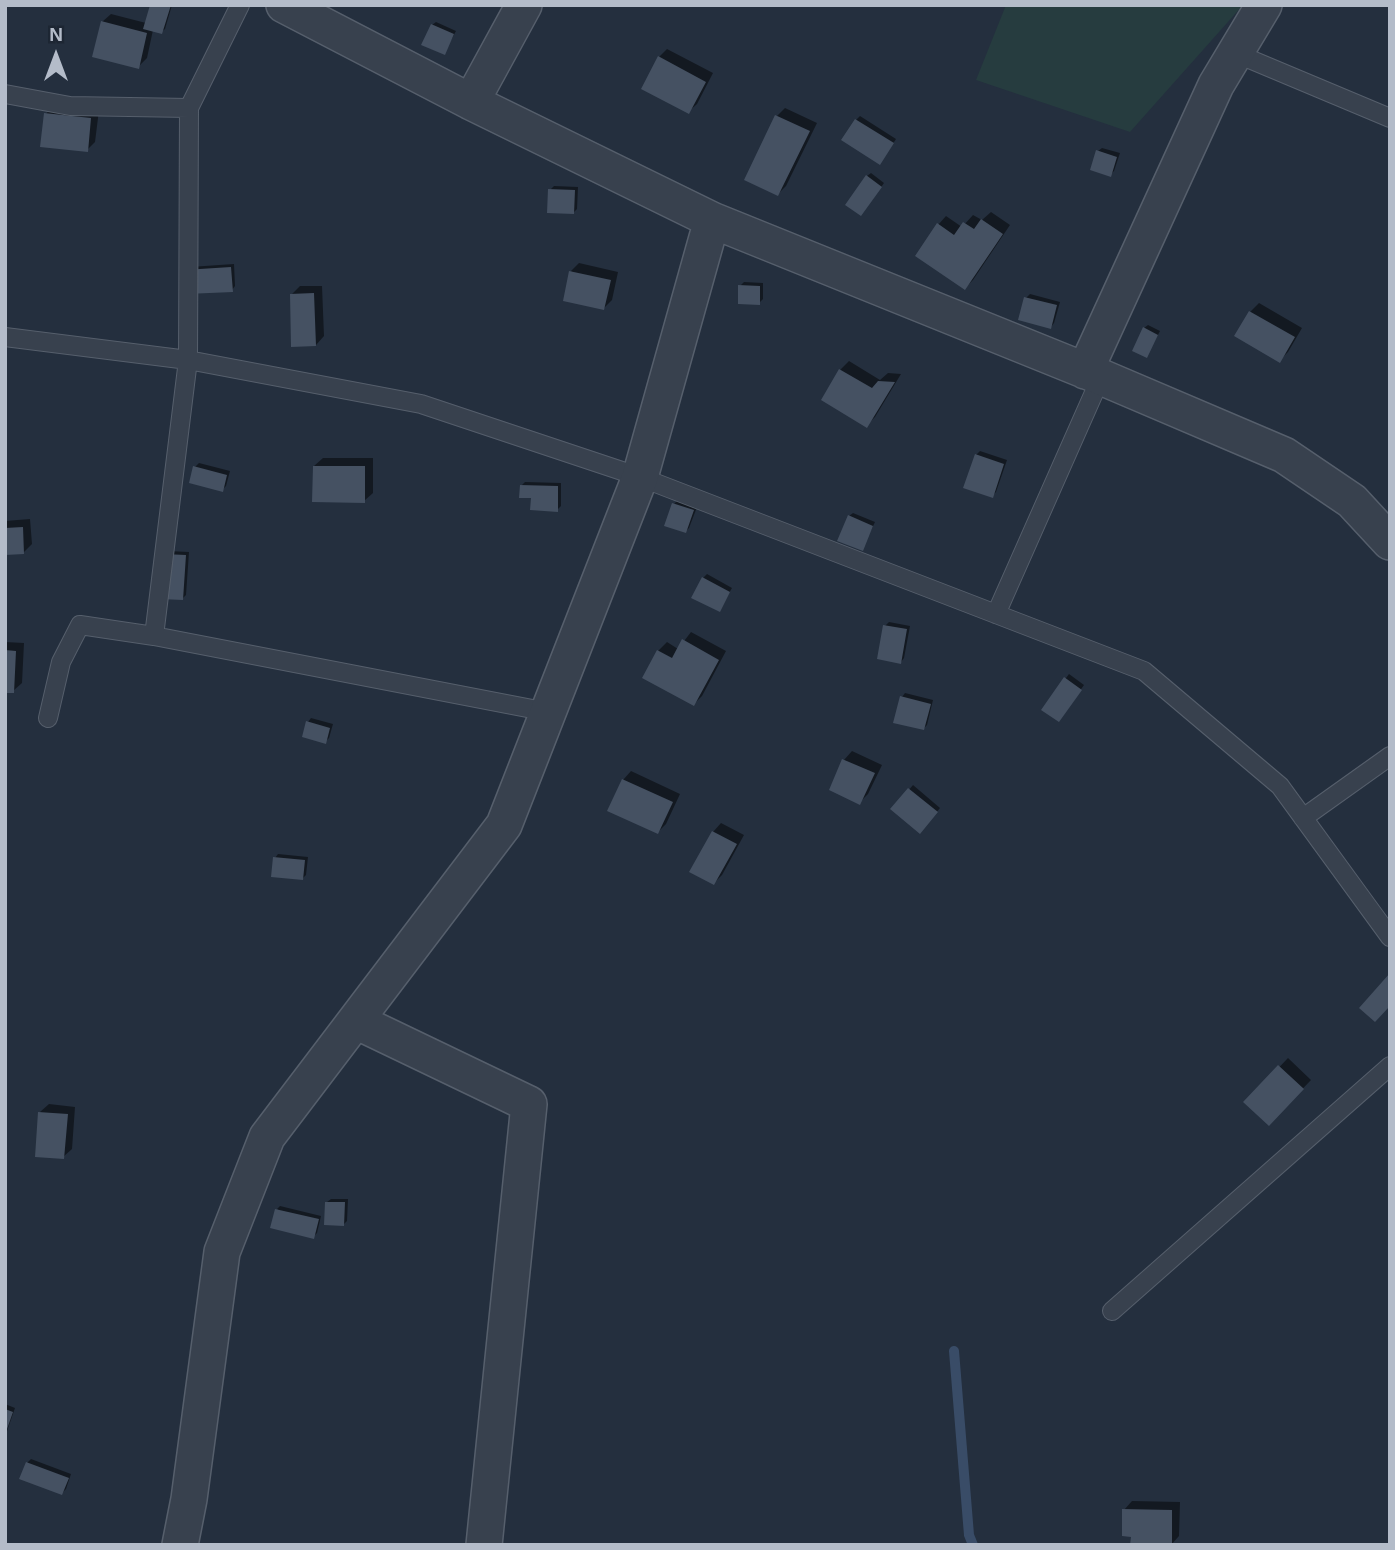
<!DOCTYPE html>
<style>
body{margin:0}
#map{position:relative;width:1395px;height:1550px;overflow:hidden;background:#242f3e;font-family:Helvetica,sans-serif}
canvas{display:block}
.frame{position:absolute;inset:0;border:7px solid #b4bcc9;pointer-events:none}
.north{position:absolute;left:21px;top:21px;width:70px;height:70px;-webkit-text-stroke:5px #1d2633;paint-order:stroke;rotate:0deg;font-size:19px;font-weight:700;line-height:28px;text-align:center;color:#b4bcc9}
.north::after{content:'';display:block;margin:auto;width:24px;height:32px;background:#b4bcc9;clip-path:polygon(50% 0,100% 100%,50% 72%,0 100%)}
</style>
<div id="map">
<canvas width="1395" height="1550"></canvas>
<div class="frame"></div>
<div class="north">N</div>
</div>
<script>
const ctx = document.querySelector('canvas').getContext('2d');
ctx.lineJoin = 'round';
function paint(path, color) {
  ctx.fillStyle = color;
  ctx.fill(path, 'evenodd');
}
function shape(rows) {
  const path = new Path2D();
  for (const r of rows) {
    path.moveTo(r[0], r[1]);
    for (let i = 2; i < r.length; i += 2) path.lineTo(r[i], r[i + 1]);
  }
  return path;
}
function trace(path, color, width, dash) {
  ctx.strokeStyle = color;
  ctx.lineWidth = width;
  ctx.lineCap = dash ? 'butt' : 'round';
  ctx.setLineDash(dash || []);
  ctx.stroke(path);
}
paint(shape([
 [1006,5,1243,5,1130,132,976,80]
]), '#263c3f');
paint(shape([
 [152,5,172,5,165,29,161,32,153,30,147,58,138,67,102,22,111,14,146,23],
 [436,22,456,31,444,53,432,25],
 [667,49,713,73,697,104,688,112,659,57],
 [54,105,99,110,95,142,87,150,46,114],
 [785,108,817,123,786,186,778,194,777,116],
 [860,116,896,139,883,159,856,120],
 [1102,148,1120,153,1114,171,1110,175,1098,151],
 [871,173,884,183,864,211,867,176],
 [554,186,578,187,577,209,574,212,550,190],
 [991,212,1010,225,973,280,965,288,938,225,946,216,962,227,973,215,982,220],
 [579,263,618,272,612,300,604,308,571,271],
 [234,264,235,286,232,290,190,267],
 [744,282,763,283,763,299,759,303,740,286],
 [300,286,322,286,324,336,316,345,291,295],
 [1030,294,1060,302,1054,323,1051,327,1026,298],
 [1259,303,1302,328,1288,352,1280,360,1237,335,1250,312],
 [1148,325,1160,331,1147,356,1144,328],
 [849,361,880,380,888,373,901,374,875,417,867,425,823,399,840,370],
 [980,451,1007,460,996,492,992,496,976,455],
 [323,458,373,458,373,493,364,501,314,466],
 [199,463,230,471,226,486,222,490,195,467],
 [525,482,561,483,561,506,557,510,532,496,521,486],
 [678,500,697,507,689,528,686,531,674,504],
 [853,513,875,522,862,549,849,516],
 [30,519,32,544,24,552,5,553,5,521],
 [168,551,189,552,186,595,182,599],
 [707,574,732,588,719,610,703,578],
 [889,622,910,626,904,658,901,662,885,626],
 [691,632,726,651,702,696,694,704,644,677,658,651,667,642,678,649],
 [5,642,24,643,22,683,13,691,5,691],
 [1069,674,1084,685,1062,716,1043,709],
 [905,693,933,700,927,725,924,728,902,697],
 [311,718,333,724,329,738,325,742,308,722],
 [852,751,882,765,868,794,860,802,831,789,844,760],
 [631,771,680,794,666,824,658,832,623,780],
 [913,785,940,808,924,828,893,809],
 [721,823,744,835,722,875,714,883,713,832],
 [278,854,308,857,306,875,302,879,275,858],
 [1288,1058,1311,1080,1269,1124,1246,1102],
 [49,1104,75,1107,72,1149,63,1157,40,1112],
 [331,1199,348,1199,347,1221,343,1225,327,1202],
 [280,1206,321,1216,317,1233,313,1237,277,1209],
 [5,1404,15,1408,5,1437],
 [31,1459,71,1474,66,1489,62,1493,27,1463],
 [1132,1501,1180,1502,1179,1536,1171,1545,1133,1535,1124,1510],
 [228,1543,268,1545,226,1545]
]), '#0007');
trace(shape([
 [954,1351,969,1535,973,1545]
]), '#394c67', 10);
paint(shape([
 [150,5,171,5,162,34,143,29],
 [101,21,147,33,139,69,92,57],
 [431,24,454,34,445,55,421,45],
 [658,56,706,82,689,114,641,89],
 [44,113,91,118,88,152,40,147],
 [775,115,810,131,778,196,744,180],
 [855,119,894,143,880,165,841,140],
 [1096,150,1117,157,1111,177,1090,170],
 [866,175,882,187,861,216,845,205],
 [548,189,575,190,574,214,547,213],
 [981,219,1003,234,965,290,915,256,937,223,954,235,963,222,974,229],
 [231,267,233,292,186,294,184,270],
 [569,271,611,280,604,310,563,301],
 [738,285,760,286,760,305,738,304],
 [314,293,316,346,291,347,290,294],
 [1024,297,1057,305,1051,329,1018,320],
 [1249,311,1295,337,1280,363,1234,336],
 [1143,327,1158,335,1147,358,1132,351],
 [839,369,872,388,878,381,895,382,867,428,821,400],
 [975,454,1004,464,993,498,963,488],
 [193,466,227,475,223,492,189,483],
 [313,466,365,466,365,503,312,502],
 [520,485,558,486,558,512,530,510,531,498,519,498],
 [672,503,694,510,686,533,664,526],
 [848,515,873,526,863,551,837,541],
 [23,527,24,554,5,555,5,528],
 [163,554,186,555,183,600,160,599],
 [702,577,730,592,720,612,691,598],
 [883,625,907,629,901,664,877,659],
 [682,639,719,660,694,706,642,678,657,650,672,658],
 [5,650,16,651,14,693,5,693],
 [1064,677,1082,690,1059,722,1041,710],
 [900,696,931,704,924,730,893,723],
 [306,721,330,728,326,744,302,737],
 [842,759,875,773,860,805,829,790],
 [622,779,673,802,658,834,607,811],
 [908,788,938,812,920,834,890,809],
 [712,831,737,844,714,885,689,872],
 [273,857,305,860,303,880,271,877],
 [1390,973,1390,1006,1375,1022,1359,1008],
 [1278,1065,1304,1089,1269,1126,1243,1102],
 [38,1112,68,1114,64,1159,35,1157],
 [325,1202,345,1202,344,1226,324,1225],
 [275,1209,319,1219,314,1239,270,1228],
 [5,1409,13,1412,6,1432,5,1432],
 [26,1462,69,1478,62,1495,19,1479],
 [1122,1509,1172,1510,1172,1545,1130,1545,1131,1537,1122,1536]
]), '#455162');
const lane = shape([
 [1235,53,1390,118],
 [5,94,70,106,189,108,240,5],
 [5,337,188,360,421,404,640,477,1144,671,1280,786,1390,937],
 [996,614,1101,377],
 [154,636,188,360,189,108],
 [48,718,61,662,80,625,154,636,548,712],
 [1303,818,1390,756],
 [1112,1311,1390,1066]
]);
const street = shape([
 [284,5,471,102,712,220,1101,377,1284,455,1352,501,1390,542],
 [471,102,524,5],
 [1085,371,1216,85,1264,5],
 [356,1021,529,1104,484,1545],
 [180,1545,189,1499,222,1252,267,1137,504,825,640,477,712,220]
]);
trace(lane, '#565f6c', 20);
trace(street, '#565f6c', 38);
trace(lane, '#38414e', 18);
trace(street, '#38414e', 35);
</script>
